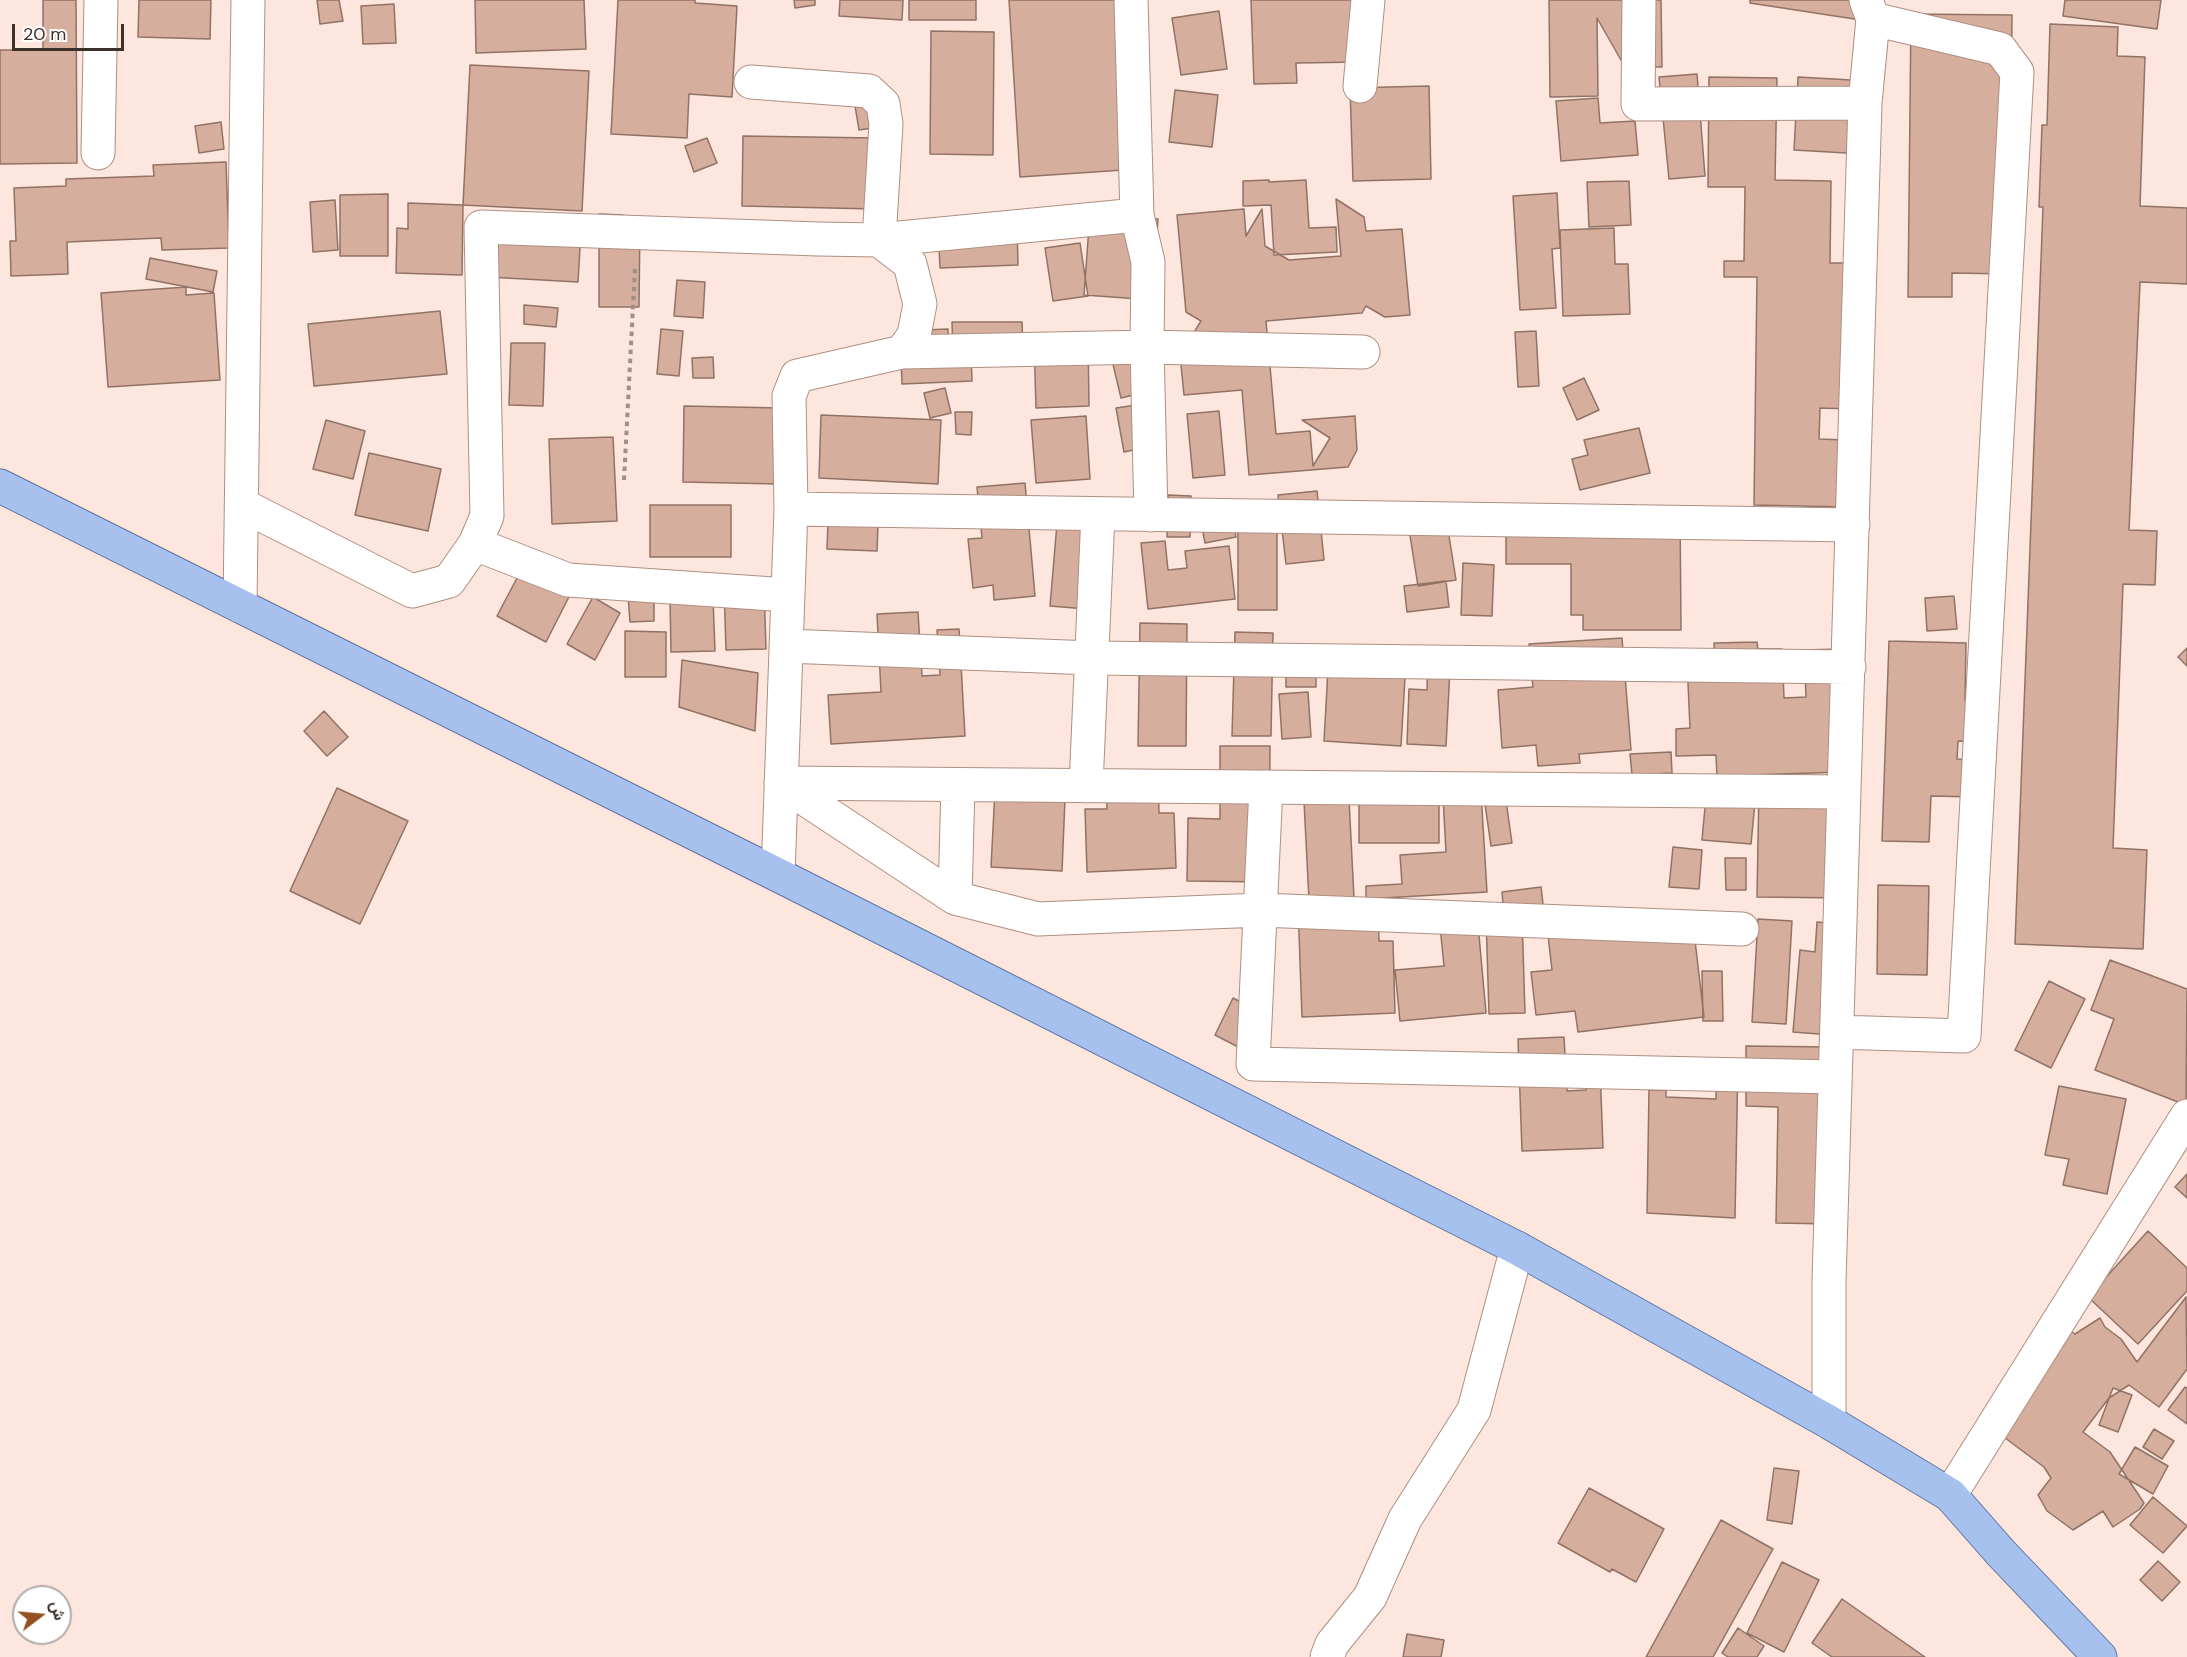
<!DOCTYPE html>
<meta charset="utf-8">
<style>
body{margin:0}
#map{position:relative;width:2187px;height:1657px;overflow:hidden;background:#fce6dd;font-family:"DM Sans",Vazirmatn,sans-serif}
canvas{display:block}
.north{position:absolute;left:12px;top:1585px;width:60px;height:60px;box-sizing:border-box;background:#fff;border:2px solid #b1acaa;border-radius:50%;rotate:74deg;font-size:16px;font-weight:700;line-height:24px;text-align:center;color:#3d302a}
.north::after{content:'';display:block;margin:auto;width:21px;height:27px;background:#935020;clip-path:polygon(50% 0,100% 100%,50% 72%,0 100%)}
.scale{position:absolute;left:12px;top:24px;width:112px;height:27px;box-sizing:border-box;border:3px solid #3d302a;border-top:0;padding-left:8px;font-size:18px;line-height:21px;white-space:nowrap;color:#3d302a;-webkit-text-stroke:4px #fff;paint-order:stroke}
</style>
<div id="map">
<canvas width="2187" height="1657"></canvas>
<div class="north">ش</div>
<div class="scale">20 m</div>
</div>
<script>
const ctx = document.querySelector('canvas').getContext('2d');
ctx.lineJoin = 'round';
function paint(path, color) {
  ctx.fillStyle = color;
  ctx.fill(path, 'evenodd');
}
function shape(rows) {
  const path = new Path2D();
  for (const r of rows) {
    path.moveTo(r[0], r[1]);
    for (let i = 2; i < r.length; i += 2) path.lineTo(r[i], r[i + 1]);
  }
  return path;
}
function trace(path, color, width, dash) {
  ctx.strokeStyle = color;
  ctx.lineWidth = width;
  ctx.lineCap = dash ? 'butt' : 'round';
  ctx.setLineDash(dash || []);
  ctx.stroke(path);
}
const building = shape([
 [43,0,76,0,77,163,0,164,0,50,43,50,43,0],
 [139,0,211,0,210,39,138,37,139,0],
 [317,0,339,0,343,21,320,24,317,0],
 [475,0,584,0,586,49,476,53,475,0],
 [618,0,695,0,695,3,737,6,732,97,689,94,687,138,611,134,618,0],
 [794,0,815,0,815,5,795,8,794,0],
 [840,0,903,0,902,20,839,16,840,0],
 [909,0,976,0,976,20,909,20,909,0],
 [1009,0,1128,0,1138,169,1020,177,1009,0],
 [1251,0,1359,0,1360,62,1296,63,1297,83,1254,84,1251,0],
 [1549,0,1661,0,1662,67,1625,67,1597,18,1598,96,1550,97,1549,0],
 [1750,0,1864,0,1861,20,1750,3,1750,0],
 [2065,0,2161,0,2157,29,2063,16,2065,0],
 [394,4,396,43,363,44,361,6,394,4],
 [1219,11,1227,69,1181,75,1172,18,1219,11],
 [1911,14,2012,15,2009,274,1952,273,1952,297,1908,297,1911,14],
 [2050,24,2118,27,2117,56,2145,57,2140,206,2187,208,2187,284,2140,282,2129,530,2157,531,2155,585,2123,584,2113,848,2147,850,2143,949,2015,944,2043,207,2039,207,2042,125,2047,125,2050,24],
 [931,31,994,32,993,155,930,154,931,31],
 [470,65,589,71,582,211,463,205,470,65],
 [1697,74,1705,176,1669,179,1659,77,1697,74],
 [1709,77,1777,78,1775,180,1831,181,1830,263,1854,263,1852,409,1820,408,1819,439,1845,440,1845,507,1754,505,1757,277,1724,277,1724,261,1744,261,1745,187,1708,187,1709,77],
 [1798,77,1869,81,1864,154,1794,150,1798,77],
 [1429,86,1431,179,1353,181,1350,88,1429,86],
 [1175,90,1218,95,1212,147,1169,142,1175,90],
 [1598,98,1600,123,1635,121,1638,155,1561,161,1556,101,1598,98],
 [875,103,879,127,859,130,855,106,875,103],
 [221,122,224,149,199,153,195,126,221,122],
 [743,136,876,138,875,209,742,206,743,136],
 [707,138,717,163,694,172,685,146,707,138],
 [226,162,229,248,162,250,161,238,67,242,68,274,11,276,10,241,16,241,14,188,66,186,66,179,154,176,153,165,226,162],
 [1269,180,1269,182,1306,180,1309,228,1336,227,1337,252,1274,255,1271,205,1243,206,1243,181,1269,180],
 [1629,181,1631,225,1589,227,1587,182,1629,181],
 [1557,193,1560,248,1552,249,1556,308,1520,310,1513,196,1557,193],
 [388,194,388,256,340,256,340,195,388,194],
 [1336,199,1364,217,1366,231,1402,229,1410,315,1385,317,1366,306,1362,313,1266,321,1276,434,1310,431,1313,466,1330,438,1302,420,1355,416,1357,450,1348,467,1249,475,1242,390,1184,395,1180,355,1201,321,1186,312,1177,215,1244,209,1246,236,1262,209,1265,246,1289,260,1341,256,1336,199],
 [335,200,338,250,313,252,310,202,335,200],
 [408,203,463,205,462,275,396,273,397,228,408,229,408,203],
 [1090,213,1158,219,1153,300,1084,295,1090,213],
 [599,214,623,215,623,220,640,220,639,307,599,307,599,214],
 [491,225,581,230,578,282,488,277,491,225],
 [1017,225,1018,265,940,268,938,228,1017,225],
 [1614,228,1615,264,1628,264,1630,314,1563,316,1560,230,1614,228],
 [1080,243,1088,296,1053,301,1045,248,1080,243],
 [150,258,217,271,213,292,146,279,150,258],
 [677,280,705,282,703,318,674,316,677,280],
 [186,287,186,295,214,293,220,380,108,387,101,293,186,287],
 [524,305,558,308,556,327,524,324,524,305],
 [440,311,447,374,314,386,308,324,440,311],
 [952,322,1022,322,1023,358,953,358,952,322],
 [661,329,683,331,679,376,657,374,661,329],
 [948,329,949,358,971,357,972,381,902,384,900,331,948,329],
 [1536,331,1539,386,1518,387,1515,332,1536,331],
 [1088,338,1089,406,1036,408,1034,339,1088,338],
 [511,343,545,343,543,406,509,405,511,343],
 [1150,351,1159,389,1121,398,1112,360,1150,351],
 [713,357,714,378,693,378,692,358,713,357],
 [1584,378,1599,410,1577,420,1563,388,1584,378],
 [945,388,951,413,930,418,924,393,945,388],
 [1136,405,1143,448,1124,452,1116,408,1136,405],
 [684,406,781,408,779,484,683,482,684,406],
 [1219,411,1225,475,1193,478,1187,414,1219,411],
 [955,412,972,412,971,435,956,434,955,412],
 [821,415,941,420,938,484,819,478,821,415],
 [1086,416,1090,479,1036,483,1031,420,1086,416],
 [326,420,365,431,353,479,313,469,326,420],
 [1639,428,1650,473,1580,490,1572,459,1588,455,1584,440,1639,428],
 [613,437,617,521,552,524,549,439,613,437],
 [369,453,441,469,428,531,355,515,369,453],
 [1025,483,1035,596,994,600,993,585,973,588,968,539,982,538,977,487,1025,483],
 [1317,491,1324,560,1286,564,1278,495,1317,491],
 [1168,495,1191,496,1190,537,1167,537,1168,495],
 [829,496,879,498,877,551,827,549,829,496],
 [1059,500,1108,504,1099,610,1050,606,1059,500],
 [1238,501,1277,501,1277,610,1238,610,1238,501],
 [650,505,731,505,731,557,650,557,650,505],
 [1588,505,1633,505,1633,509,1680,509,1681,630,1583,630,1583,615,1571,615,1571,564,1506,564,1506,526,1588,505],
 [1231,511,1236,537,1205,543,1200,516,1231,511],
 [1445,511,1456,580,1418,586,1407,517,1445,511],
 [1165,541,1168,570,1187,568,1185,551,1229,546,1235,599,1148,609,1141,543,1165,541],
 [526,561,574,587,546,642,497,616,526,561],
 [1463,563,1494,565,1492,616,1461,615,1463,563],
 [1446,581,1449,607,1407,612,1404,586,1446,581],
 [764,586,766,649,726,650,724,587,764,586],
 [654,594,654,621,630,622,628,595,654,594],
 [1954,596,1957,629,1927,631,1925,598,1954,596],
 [593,597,620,613,595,660,567,644,593,597],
 [713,598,715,651,671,652,670,599,713,598],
 [918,612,922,676,940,675,937,630,959,629,965,736,831,744,828,695,881,692,877,614,918,612],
 [1140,623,1187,624,1186,746,1138,746,1140,623],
 [625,631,666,632,666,677,625,677,625,631],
 [1235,632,1273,633,1271,736,1232,736,1235,632],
 [1622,638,1631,750,1579,754,1580,763,1538,766,1536,745,1502,748,1498,690,1533,687,1529,644,1622,638],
 [1889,641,1966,643,1965,700,1985,701,1984,742,1958,741,1957,759,1978,760,1977,797,1931,796,1929,842,1882,841,1889,641],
 [1757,642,1758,649,1782,649,1784,698,1806,697,1804,650,1842,649,1846,772,1717,776,1716,755,1676,756,1676,729,1690,728,1687,661,1715,660,1714,643,1757,642],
 [1428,648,1451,649,1446,746,1407,744,1409,689,1427,690,1428,648],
 [2187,648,2187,666,2178,657,2187,648],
 [1329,652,1406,660,1401,746,1324,741,1329,652],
 [1286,656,1316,656,1316,687,1286,687,1286,656],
 [682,660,758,673,755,731,679,707,682,660],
 [1308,692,1311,737,1282,739,1279,694,1308,692],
 [324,711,348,737,327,756,304,731,324,711],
 [1220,746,1270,746,1269,882,1187,881,1188,818,1220,819,1220,746],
 [1671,752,1672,773,1632,775,1630,754,1671,752],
 [996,771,1066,775,1062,871,991,867,996,771],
 [1158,776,1159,813,1174,813,1176,868,1087,872,1085,809,1107,809,1106,778,1158,776],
 [1480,776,1487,892,1366,899,1366,886,1402,884,1400,855,1446,852,1442,778,1480,776],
 [1359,779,1439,779,1439,843,1359,843,1359,779],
 [1348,780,1354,898,1309,900,1303,782,1348,780],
 [1707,786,1756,792,1751,844,1702,840,1707,786],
 [1759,786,1844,787,1843,898,1757,897,1759,786],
 [1504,787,1512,843,1491,846,1483,790,1504,787],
 [337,788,408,821,360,924,290,891,337,788],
 [1673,847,1702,850,1699,889,1669,887,1673,847],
 [1725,858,1746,858,1746,890,1726,890,1725,858],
 [1878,885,1929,886,1927,975,1877,974,1878,885],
 [1541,887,1546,930,1692,915,1704,1017,1578,1032,1575,1011,1536,1015,1531,972,1552,970,1548,935,1504,914,1502,892,1541,887],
 [1476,902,1486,1013,1400,1021,1395,970,1444,966,1438,906,1476,902],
 [1378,903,1379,941,1393,941,1395,1013,1302,1017,1298,906,1378,903],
 [1522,916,1525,1013,1489,1014,1486,917,1522,916],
 [1758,919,1792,921,1786,1024,1752,1022,1758,919],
 [1817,922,1841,924,1832,1035,1793,1032,1800,950,1815,952,1817,922],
 [2110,960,2187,989,2186,1105,2095,1070,2114,1019,2091,1010,2110,960],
 [1702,971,1722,971,1723,1021,1703,1021,1702,971],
 [2049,981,2085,999,2051,1068,2015,1050,2049,981],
 [1233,998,1265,1015,1246,1051,1215,1035,1233,998],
 [1564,1037,1567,1091,1586,1090,1585,1067,1600,1067,1603,1148,1522,1151,1518,1039,1564,1037],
 [1746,1046,1833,1047,1831,1224,1776,1223,1778,1107,1746,1106,1746,1046],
 [1717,1060,1738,1061,1735,1218,1647,1213,1649,1090,1666,1090,1666,1097,1716,1099,1717,1060],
 [2059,1086,2126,1099,2107,1194,2063,1185,2069,1159,2045,1155,2059,1086],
 [2187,1174,2187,1198,2175,1187,2187,1174],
 [2148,1231,2187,1268,2187,1291,2138,1344,2088,1297,2148,1231],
 [2186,1297,2187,1369,2159,1407,2129,1385,2109,1398,2083,1432,2110,1452,2144,1503,2140,1509,2113,1527,2103,1511,2073,1530,2047,1511,2038,1495,2051,1478,2044,1467,1993,1429,2054,1319,2075,1334,2100,1318,2105,1327,2121,1339,2137,1362,2186,1297],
 [2185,1387,2187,1388,2187,1424,2168,1410,2185,1387],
 [2113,1388,2132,1395,2118,1432,2099,1425,2113,1388],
 [2154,1429,2174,1441,2162,1459,2143,1447,2154,1429],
 [2135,1447,2168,1466,2153,1494,2119,1474,2135,1447],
 [1774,1468,1799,1471,1792,1524,1767,1520,1774,1468],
 [1589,1488,1664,1529,1636,1582,1612,1569,1610,1572,1558,1543,1589,1488],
 [2153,1497,2187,1526,2163,1553,2130,1525,2153,1497],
 [1721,1520,1773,1549,1713,1657,1646,1657,1721,1520],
 [2158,1561,2180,1582,2162,1601,2140,1580,2158,1561],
 [1782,1562,1819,1580,1784,1652,1747,1633,1782,1562],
 [1842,1599,1925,1657,1832,1657,1812,1643,1842,1599],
 [1738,1628,1764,1646,1757,1657,1728,1657,1722,1653,1738,1628],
 [1407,1634,1444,1640,1441,1657,1403,1657,1407,1634]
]);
paint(building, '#d6ae9d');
trace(building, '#917265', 1.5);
const minor = shape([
 [1131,0,1137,215,1148,262,1147,347,1151,515],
 [1639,0,1638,104,1865,103],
 [751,82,869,91,883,104,886,124,879,240,1137,215],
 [1360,86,1368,0],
 [98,153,101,0],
 [902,352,1147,347,1363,352],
 [242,505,412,591,449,581,475,544,487,516,481,227,818,239,879,240,910,264,920,304,914,335,902,352,797,376,789,396,791,509,778,875],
 [791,509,1853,525],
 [475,544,568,580,788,595],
 [240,606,248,0],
 [786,646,1092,658,1849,667],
 [781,783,1844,792],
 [781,783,955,898,1038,919,1260,910,1742,929],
 [1086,786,1098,514],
 [1266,787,1253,1064,1835,1077],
 [955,898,958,785],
 [1837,1032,1964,1036,2017,72,2000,49,1873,19],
 [1829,1422,1829,1281,1865,103,1873,19,1866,0],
 [1950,1495,2187,1116],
 [1327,1657,1332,1644,1370,1597,1405,1519,1474,1410,1517,1248]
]);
const major = shape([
 [0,486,778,875,1517,1248,1829,1422,1950,1495,2001,1553,2100,1657]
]);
trace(minor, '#af8f81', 35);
trace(major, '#5c74a2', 35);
trace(shape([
 [624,480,635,268]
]), '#a18f87', 4, [4.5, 4.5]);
trace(minor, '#fff', 33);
trace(major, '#a7c1ee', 33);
</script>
